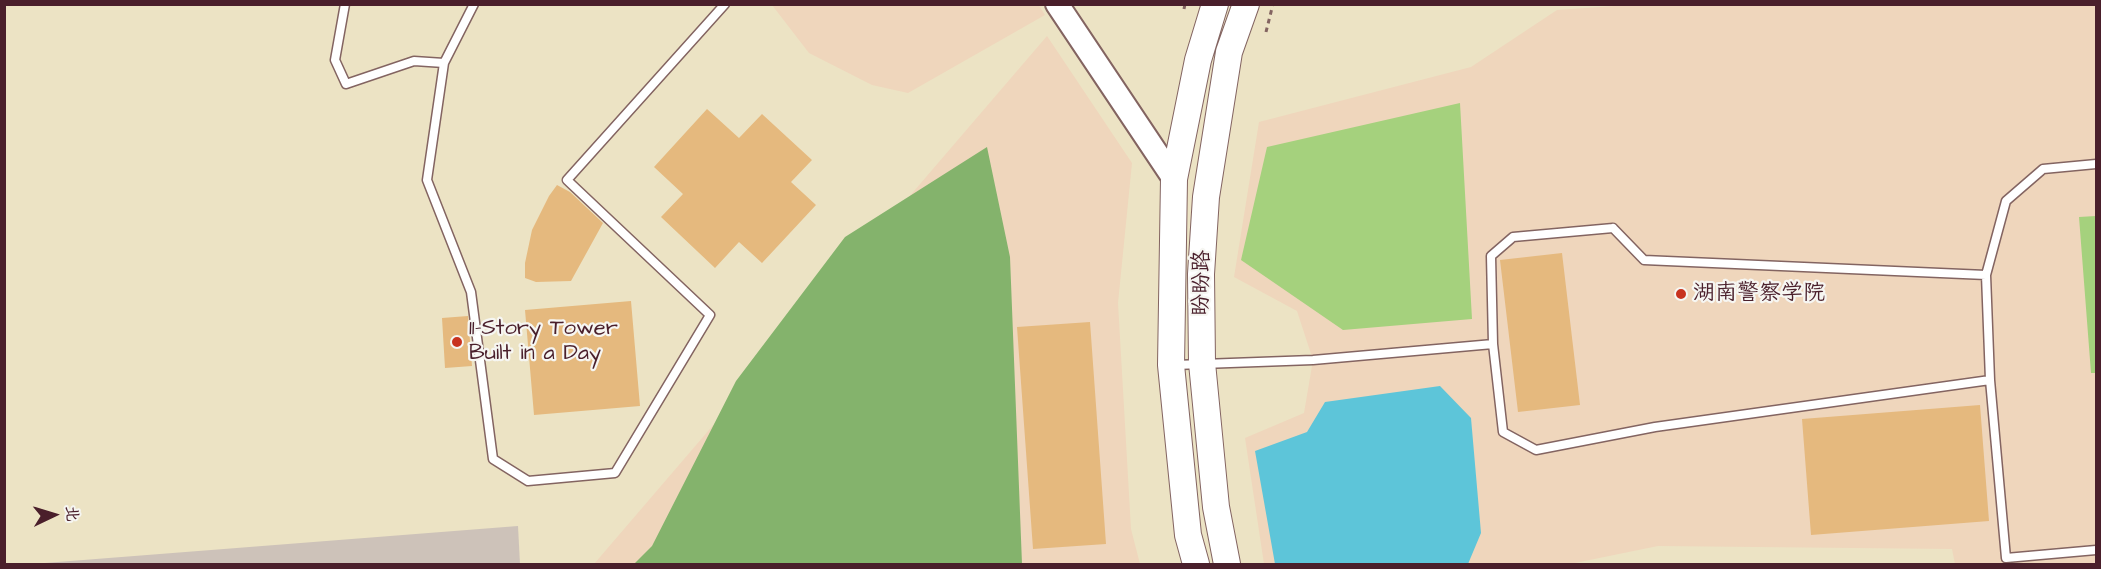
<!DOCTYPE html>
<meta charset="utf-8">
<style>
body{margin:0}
#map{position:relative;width:2101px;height:569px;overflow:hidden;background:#ece3c4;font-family:"Architects Daughter","LXGW WenKai TC",sans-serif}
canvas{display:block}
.frame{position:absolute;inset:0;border:6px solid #4a1f2b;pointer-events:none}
.north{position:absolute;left:24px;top:485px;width:60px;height:60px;-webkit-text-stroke:4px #f6f6f2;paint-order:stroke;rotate:86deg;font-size:16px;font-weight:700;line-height:24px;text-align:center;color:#4a1f2b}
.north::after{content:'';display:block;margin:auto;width:21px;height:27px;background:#4a1f2b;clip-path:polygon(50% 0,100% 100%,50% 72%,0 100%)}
</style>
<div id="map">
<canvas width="2101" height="569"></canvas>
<div class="frame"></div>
<div class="north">北</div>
</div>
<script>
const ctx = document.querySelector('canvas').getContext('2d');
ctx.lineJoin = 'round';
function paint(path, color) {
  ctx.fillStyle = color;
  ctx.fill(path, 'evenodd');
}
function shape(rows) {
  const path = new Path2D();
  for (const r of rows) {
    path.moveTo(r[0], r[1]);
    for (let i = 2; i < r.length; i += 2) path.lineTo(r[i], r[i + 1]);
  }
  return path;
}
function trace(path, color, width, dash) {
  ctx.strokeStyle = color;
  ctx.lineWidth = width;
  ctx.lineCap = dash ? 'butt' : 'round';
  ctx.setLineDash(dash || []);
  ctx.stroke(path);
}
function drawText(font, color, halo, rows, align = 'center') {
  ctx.font = font + ' "Architects Daughter","LXGW WenKai TC",sans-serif';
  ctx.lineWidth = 4.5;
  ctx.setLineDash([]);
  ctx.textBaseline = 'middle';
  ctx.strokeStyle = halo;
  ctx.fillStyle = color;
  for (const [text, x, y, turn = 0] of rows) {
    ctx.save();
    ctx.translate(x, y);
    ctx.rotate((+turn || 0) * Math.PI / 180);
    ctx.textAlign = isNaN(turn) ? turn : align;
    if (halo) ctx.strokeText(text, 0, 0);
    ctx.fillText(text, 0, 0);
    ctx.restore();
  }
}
paint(shape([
 [1038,4,1045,15,908,93,872,85,809,53,772,5],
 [1644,4,2096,5,2096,564,1955,564,1952,549,1658,546,1570,564,1264,564,1245,438,1304,413,1313,360,1297,311,1234,277,1259,122,1471,67,1557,10],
 [1047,36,1132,163,1118,303,1131,529,1140,564,594,564]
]), '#efd6bc');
paint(shape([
 [518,526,520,564,32,564]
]), '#cdc2b9');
paint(shape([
 [1460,103,1472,319,1343,330,1241,260,1267,147],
 [2096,216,2096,373,2091,373,2079,217]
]), '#a5d17d');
paint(shape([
 [987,147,1010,257,1022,564,634,564,652,546,736,381,845,237]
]), '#84b36c');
paint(shape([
 [1440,386,1471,418,1481,533,1468,564,1275,564,1255,451,1307,432,1325,402]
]), '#5dc5d9');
paint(shape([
 [707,109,739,138,762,114,812,160,791,182,816,205,762,263,739,242,715,268,661,217,683,194,654,167],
 [557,185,570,192,603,223,571,281,536,282,525,278,525,263,532,230,549,196],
 [1562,253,1580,405,1518,412,1500,260],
 [631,301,640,406,534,415,525,310],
 [468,316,472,366,445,368,442,318],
 [1090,322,1106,544,1033,549,1017,327],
 [1980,405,1989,521,1811,535,1802,419]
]), '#e5b97e');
const lane = shape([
 [345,4,335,60,346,84,414,61,444,63],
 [474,4,444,63,427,180,471,292,493,459,528,481,615,473,710,315,567,180,725,4],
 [1613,228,1644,260,1986,275,1990,380,1655,427,1536,450,1503,432,1493,344,1491,256,1513,237,1613,228],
 [1986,275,2006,201,2043,169,2096,164],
 [1175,365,1313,360,1493,344],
 [1990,380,2006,558,2096,550]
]);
const secondary = shape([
 [1057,4,1174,179]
]);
const primary = shape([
 [1196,564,1188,535,1171,365,1174,179,1198,60,1215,4],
 [1227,564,1216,507,1202,363,1201,274,1206,197,1229,52,1246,4]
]);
trace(lane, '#836461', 11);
trace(secondary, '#836461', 26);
trace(primary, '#836461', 28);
trace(shape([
 [1184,9,1185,4],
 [1266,32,1273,4]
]), '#836461', 3, [4.5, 4.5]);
trace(lane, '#fff', 8);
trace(secondary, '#fff', 22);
trace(primary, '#fff', 26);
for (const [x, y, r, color] of [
 [1681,294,6,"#c8321e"],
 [457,342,6,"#c8321e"]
]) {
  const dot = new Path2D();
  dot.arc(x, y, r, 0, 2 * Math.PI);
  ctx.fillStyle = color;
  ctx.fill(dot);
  trace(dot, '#f6f6f2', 2);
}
drawText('22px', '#4a1f2b', '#f6f6f2', [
 ["盼盼路",1203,283,-89]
]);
drawText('22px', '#4a1f2b', '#f6f6f2', [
 ["湖南警察学院",1693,294],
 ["11-Story Tower",469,329],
 ["Built in a Day",469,354]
], 'left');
</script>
